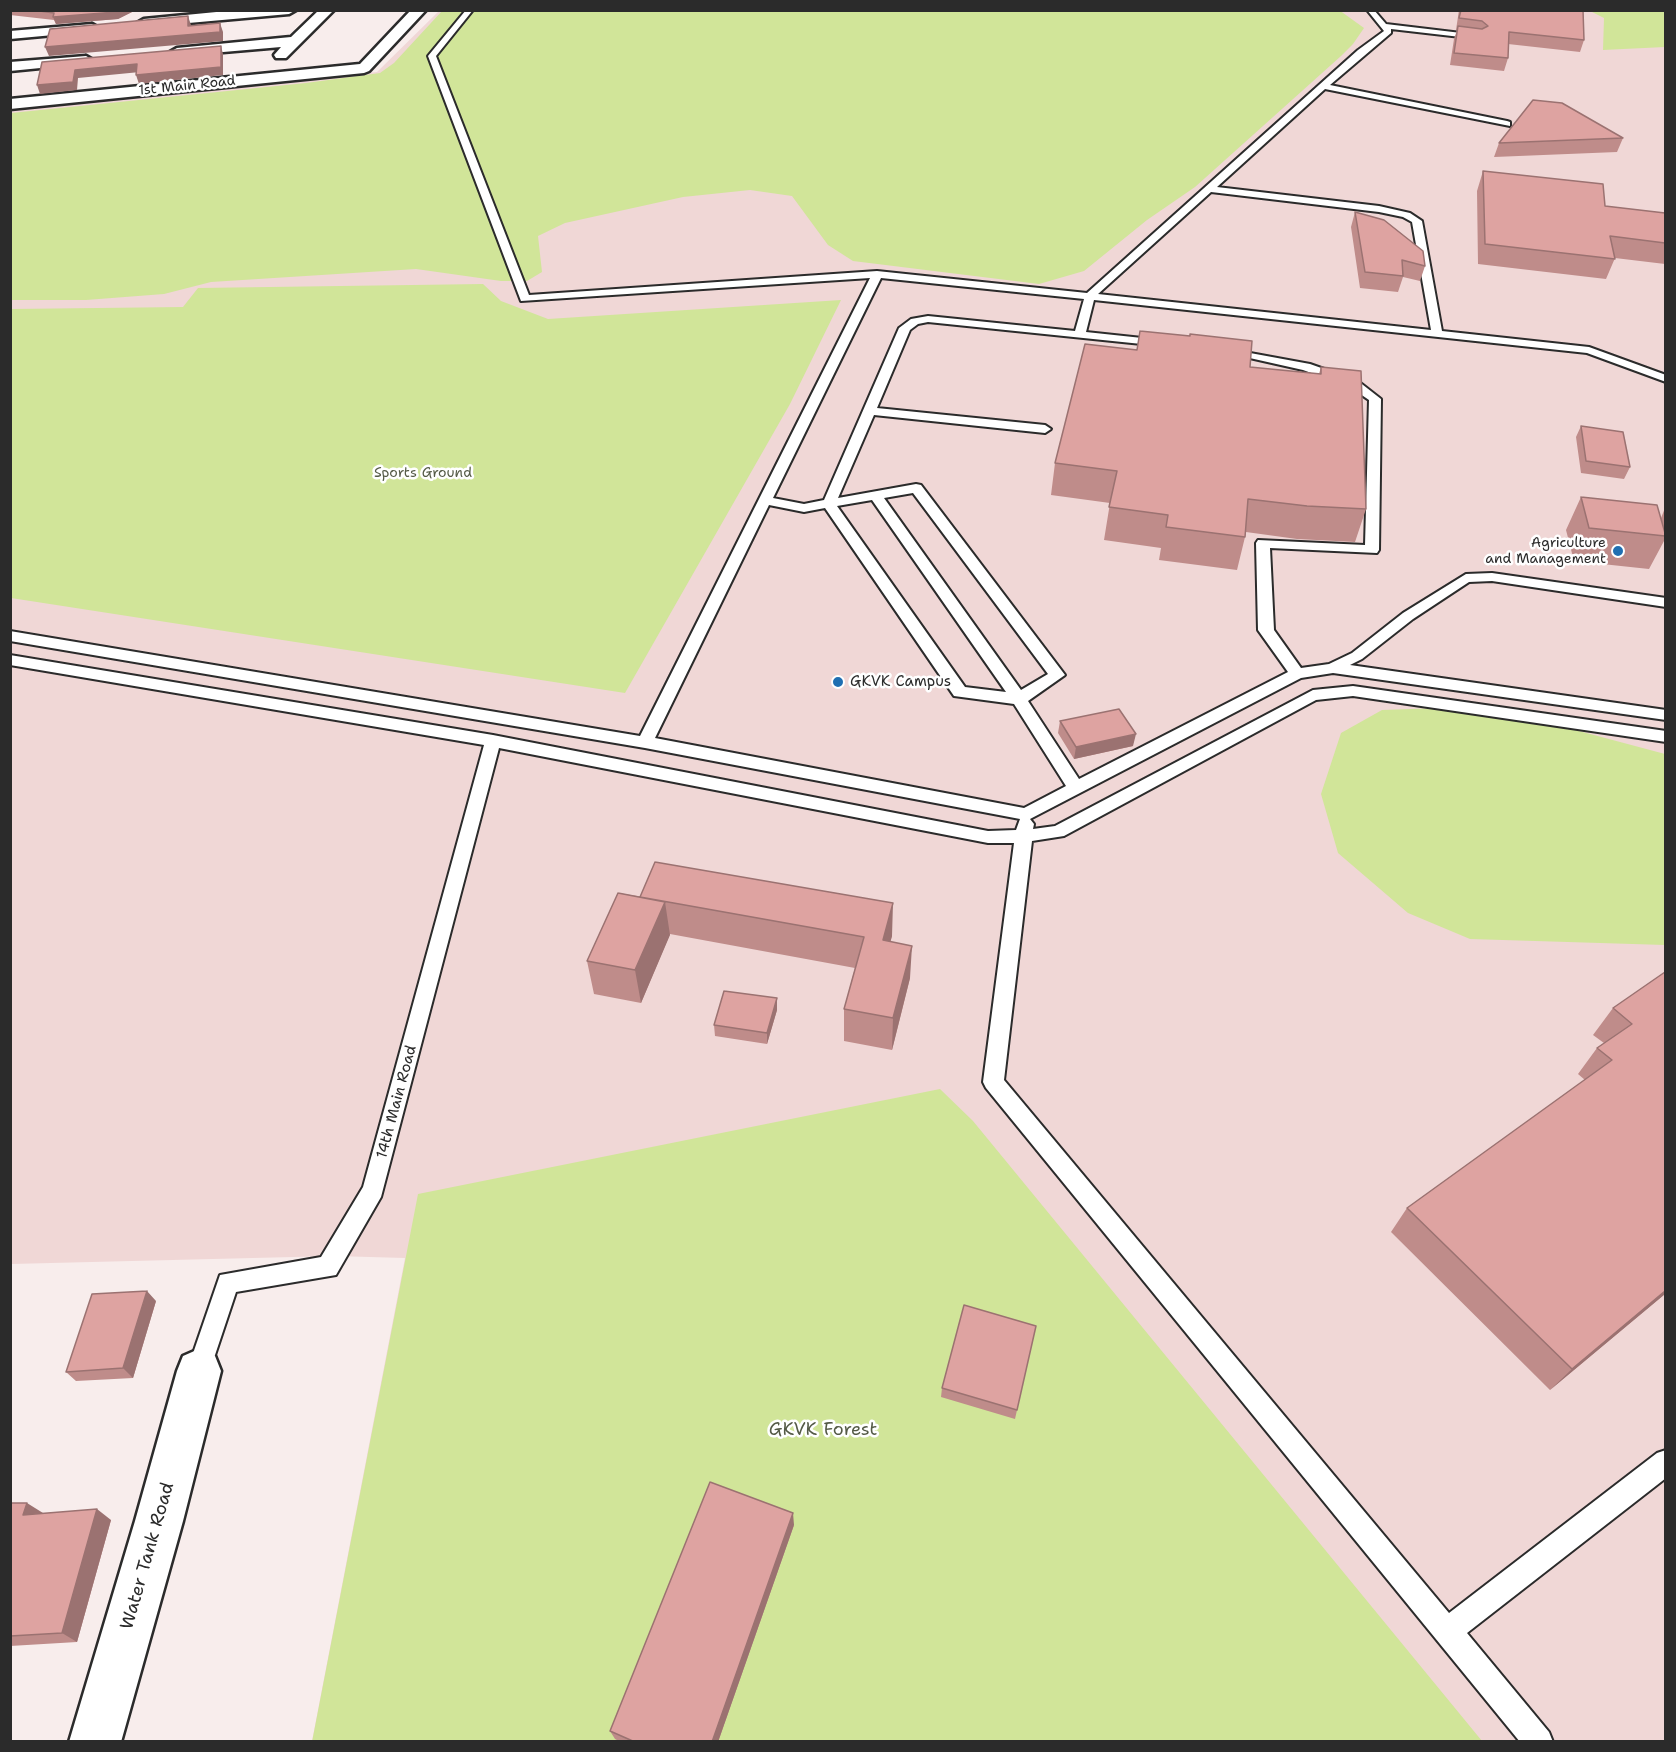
<!DOCTYPE html>
<style>
body{margin:0}
#map{position:relative;width:1676px;height:1752px;overflow:hidden;background:#f8edec;font-family:"Shantell Sans",sans-serif}
canvas{display:block}
.frame{position:absolute;inset:0;border:12px solid #2b2b2b;pointer-events:none}
</style>
<div id="map">
<canvas width="1676" height="1752"></canvas>
<div class="frame"></div>
</div>
<script>
const ctx = document.querySelector('canvas').getContext('2d');
ctx.lineJoin = 'round';
function paint(path, color) {
  ctx.fillStyle = color;
  ctx.fill(path, 'evenodd');
}
function shape(rows) {
  const path = new Path2D();
  for (const r of rows) {
    path.moveTo(r[0], r[1]);
    for (let i = 2; i < r.length; i += 2) path.lineTo(r[i], r[i + 1]);
  }
  return path;
}
function trace(path, color, width, dash) {
  ctx.strokeStyle = color;
  ctx.lineWidth = width;
  ctx.lineCap = dash ? 'butt' : 'round';
  ctx.setLineDash(dash || []);
  ctx.stroke(path);
}
function drawText(font, color, halo, rows, align = 'center') {
  ctx.font = font + ' "Shantell Sans",sans-serif';
  ctx.lineWidth = 5;
  ctx.setLineDash([]);
  ctx.textBaseline = 'middle';
  ctx.strokeStyle = halo;
  ctx.fillStyle = color;
  for (const [text, x, y, turn = 0] of rows) {
    ctx.save();
    ctx.translate(x, y);
    ctx.rotate((+turn || 0) * Math.PI / 180);
    ctx.textAlign = isNaN(turn) ? turn : align;
    if (halo) ctx.strokeText(text, 0, 0);
    ctx.fillText(text, 0, 0);
    ctx.restore();
  }
}
paint(shape([
 [439,11,1665,11,1665,1741,312,1741,405,1258,334,1256,11,1264,10,109,377,72]
]), '#f0d7d6');
paint(shape([
 [1339,10,1364,28,1353,44,1341,56,1195,187,1147,220,1084,271,1039,284,853,261,828,245,792,196,750,190,683,197,565,223,538,236,542,272,527,281,501,281,416,269,211,282,164,294,86,300,11,300,11,113,306,83,380,73,394,63,442,11],
 [1590,11,1665,11,1665,47,1603,50,1604,18],
 [483,284,501,301,548,319,841,300,790,404,625,693,11,598,11,309,183,307,198,288],
 [1439,708,1564,727,1665,754,1665,945,1470,939,1408,913,1338,853,1321,794,1341,733,1382,710],
 [940,1089,973,1121,1482,1741,312,1742,418,1194]
]), '#d1e599');
const service = shape([
 [466,10,473,10,436,56,529,295,877,271,1087,293,1358,50,1384,31,1367,10,1374,10,1386,24,1478,35,1482,37,1478,39,1391,29,1391,33,1330,85,1507,121,1510,122,1510,126,1325,89,1217,187,1379,206,1410,213,1422,221,1442,331,1589,347,1666,375,1666,382,1587,353,1094,300,1086,332,1161,340,1167,343,1161,346,928,322,918,324,910,330,877,408,1045,425,1051,429,1045,433,874,415,838,498,916,484,921,485,1065,675,1028,701,1079,779,1288,672,1258,630,1256,543,1258,540,1365,545,1369,400,1350,387,1303,370,1223,352,1223,348,1310,364,1358,381,1381,399,1379,550,1377,553,1270,548,1274,630,1301,668,1329,664,1352,653,1403,613,1466,574,1492,573,1666,598,1666,607,1492,581,1469,582,1413,619,1362,659,1350,665,1666,710,1666,720,1333,673,1301,678,1030,819,1034,824,1033,829,1055,826,1313,690,1353,686,1666,731,1666,742,1353,696,1316,700,1064,836,1032,841,1004,1080,1449,1613,1657,1453,1666,1450,1666,1478,1467,1633,1549,1732,1553,1742,1520,1742,986,1088,983,1082,1014,843,988,843,499,748,381,1197,336,1275,236,1292,207,1379,199,1383,191,1379,187,1371,220,1275,321,1257,363,1187,484,745,10,665,10,655,493,735,988,831,1016,830,1020,819,645,748,10,641,10,631,640,736,870,278,521,301,428,56,466,10],
 [1211,192,1379,212,1403,217,1412,222,1431,330,1098,294,1211,192],
 [881,278,1084,299,1075,331,928,316,911,319,899,328,824,500,804,504,773,498,881,278],
 [913,493,1048,674,1021,690,884,498,913,493],
 [872,500,1006,692,965,687,837,506,872,500],
 [769,505,804,512,825,508,954,696,1014,704,1066,786,1024,808,655,738,769,505]
]);
const minor = shape([
 [237,10,296,10,289,14,144,27,137,23,144,19,237,10],
 [319,10,334,10,286,58,276,58,274,55,281,47,177,56,170,52,177,48,291,37,319,10],
 [411,10,426,10,369,71,364,73,10,109,10,99,360,64,411,10],
 [92,24,99,28,97,31,10,39,10,31,92,24],
 [86,56,93,60,91,63,10,71,10,62,86,56],
 [199,1349,215,1356,221,1371,183,1521,121,1742,69,1742,135,1521,177,1371,183,1356,199,1349]
]);
trace(service, '#2b2b2b', 4);
trace(minor, '#2b2b2b', 5);
paint(service, '#fff');
paint(minor, '#fff');
paint(shape([
 [10,10,136,10,118,19,56,24,54,20,10,15],
 [1459,10,1583,10,1584,40,1580,52,1508,44,1508,58,1504,71,1450,65,1454,39,1457,30,1456,30],
 [1623,138,1617,152,1494,157,1499,143],
 [1483,171,1605,206,1665,213,1665,264,1615,258,1606,279,1478,264,1477,191],
 [1355,212,1425,266,1420,281,1403,277,1398,292,1360,288,1351,227],
 [1250,367,1319,374,1321,367,1366,509,1355,542,1297,539,1246,532,1245,537,1237,570,1159,560,1161,548,1104,540,1110,503,1051,495,1055,463],
 [1581,426,1630,467,1624,479,1581,473,1576,437],
 [1581,497,1661,518,1665,508,1665,545,1664,541,1649,569,1574,561,1566,530],
 [1060,721,1133,746,1074,759,1058,733],
 [618,893,892,936,890,942,910,978,892,1050,844,1041,844,1009,855,968,670,934,641,1003,594,994,587,961],
 [1665,972,1665,1294,1550,1390,1391,1232,1407,1208,1585,1080,1578,1074,1597,1048,1604,1043,1593,1035,1613,1008],
 [777,1010,767,1044,715,1036,714,1025],
 [156,1301,133,1378,76,1381,66,1372],
 [942,1388,1017,1410,1015,1419,941,1397],
 [10,1503,42,1513,111,1520,77,1642,10,1646],
 [794,1525,718,1742,621,1742,615,1739,610,1731]
]), '#bf8c8a');
paint(shape([
 [118,10,136,10,118,19,56,24,53,17],
 [188,16,191,25,191,35,220,23,223,32,223,41,49,56,45,47,188,26],
 [221,46,223,54,223,75,139,84,136,75],
 [137,64,140,72,78,78,77,90,40,94,37,85,75,70],
 [1136,734,1133,746,1074,759,1076,747],
 [665,902,670,935,641,1003,635,970],
 [893,903,892,936,882,973,883,940],
 [912,946,910,978,892,1050,893,1018],
 [777,998,777,1010,767,1044,767,1033],
 [147,1291,156,1301,133,1378,123,1368],
 [1665,1291,1665,1294,1550,1390,1572,1369],
 [27,1503,43,1513,23,1515],
 [97,1509,111,1520,77,1642,62,1633],
 [793,1513,794,1525,718,1742,712,1742]
]), '#9b7271');
const building = shape([
 [32,10,118,10,116,12,53,17,54,13,32,10],
 [1461,10,1583,10,1584,40,1509,32,1508,58,1454,53,1458,26,1482,29,1488,26,1482,21,1459,18,1461,10],
 [188,16,188,26,220,23,220,32,45,47,50,29,188,16],
 [221,46,221,67,136,75,137,64,75,70,73,82,37,85,42,62,221,46],
 [1533,100,1562,103,1623,138,1499,143,1533,100],
 [1483,171,1603,184,1605,206,1665,213,1665,243,1610,236,1615,259,1485,244,1483,171],
 [1355,212,1384,220,1423,251,1425,266,1402,260,1403,276,1365,272,1355,212],
 [1140,331,1190,336,1190,334,1252,341,1250,367,1321,374,1321,367,1361,371,1366,509,1307,506,1248,499,1245,537,1166,527,1168,515,1109,507,1117,471,1055,463,1085,344,1137,350,1140,331],
 [1581,426,1623,432,1630,467,1586,461,1581,426],
 [1581,497,1657,505,1665,533,1665,536,1589,528,1581,497],
 [1119,709,1136,734,1076,747,1060,721,1119,709],
 [655,862,893,903,883,940,912,946,893,1018,844,1009,864,937,640,897,655,862],
 [618,893,665,902,635,970,587,961,618,893],
 [1665,972,1665,1291,1572,1369,1407,1208,1612,1060,1597,1048,1632,1024,1613,1008,1665,972],
 [724,991,777,998,767,1033,714,1025,724,991],
 [147,1291,123,1368,66,1372,92,1294,147,1291],
 [964,1305,1036,1326,1017,1410,942,1388,964,1305],
 [710,1482,793,1513,712,1742,635,1742,610,1731,710,1482],
 [10,1503,27,1503,23,1515,97,1509,62,1633,10,1636,10,1503]
]);
paint(building, '#dea3a1');
trace(building, '#9b7271', 1.5);
for (const [x, y, r, color] of [
 [1618,551,6,"#1f6fb2"],
 [838,682,6,"#1f6fb2"]
]) {
  const dot = new Path2D();
  dot.arc(x, y, r, 0, 2 * Math.PI);
  ctx.fillStyle = color;
  ctx.fill(dot);
  trace(dot, '#fff', 2);
}
drawText('14px', '#2b2b2b', '#fff', [
 ["1st Main Road",187,86,-6]
]);
drawText('14px', '#545a46', '#fff', [
 ["Sports Ground",423,473]
]);
drawText('14px', '#2b2b2b', '#fff', [
 ["Agriculture",1606,543],
 ["and Management",1606,559]
], 'right');
drawText('15px', '#2b2b2b', '#fff', [
 ["GKVK Campus",850,682]
], 'left');
drawText('15px', '#2b2b2b', '#fff', [
 ["14th Main Road",397,1102,-75]
]);
drawText('18px', '#545a46', '#fff', [
 ["GKVK Forest",823,1430]
]);
drawText('18px', '#2b2b2b', '#fff', [
 ["Water Tank Road",148,1556,-74]
]);
</script>
